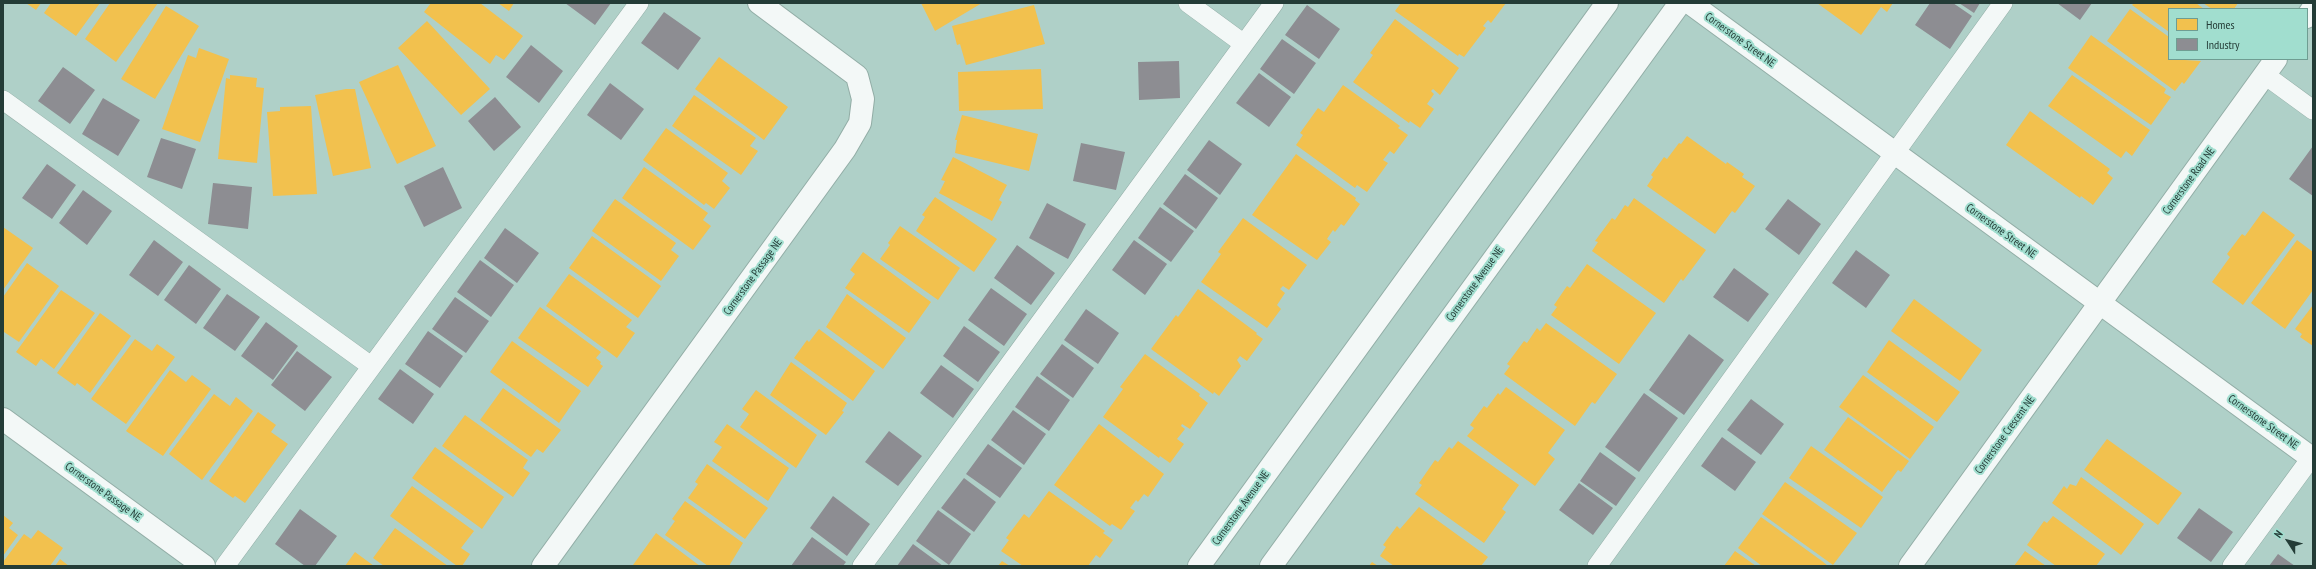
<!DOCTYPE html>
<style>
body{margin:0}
#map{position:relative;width:2316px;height:569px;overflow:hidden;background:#afd0c8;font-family:"PT Sans Narrow",sans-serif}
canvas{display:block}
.frame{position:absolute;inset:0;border:4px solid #243c37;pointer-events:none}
.legend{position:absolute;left:2168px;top:8px;width:140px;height:52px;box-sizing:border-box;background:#a1decf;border:1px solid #6f9d92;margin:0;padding:5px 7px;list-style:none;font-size:12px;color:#243c37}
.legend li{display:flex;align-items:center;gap:8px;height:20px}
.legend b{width:20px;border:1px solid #6f9d92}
.north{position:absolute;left:2268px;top:521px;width:40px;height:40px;-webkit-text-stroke:3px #a1decf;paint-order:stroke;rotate:306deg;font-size:11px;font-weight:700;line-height:16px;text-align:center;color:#243c37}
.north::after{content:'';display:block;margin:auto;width:14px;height:18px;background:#243c37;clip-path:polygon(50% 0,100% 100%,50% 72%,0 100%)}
</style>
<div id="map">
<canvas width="2316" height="569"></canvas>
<div class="frame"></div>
<ul class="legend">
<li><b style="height:11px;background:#f2c14e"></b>Homes</li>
<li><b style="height:11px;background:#8d8d92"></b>Industry</li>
</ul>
<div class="north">N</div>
</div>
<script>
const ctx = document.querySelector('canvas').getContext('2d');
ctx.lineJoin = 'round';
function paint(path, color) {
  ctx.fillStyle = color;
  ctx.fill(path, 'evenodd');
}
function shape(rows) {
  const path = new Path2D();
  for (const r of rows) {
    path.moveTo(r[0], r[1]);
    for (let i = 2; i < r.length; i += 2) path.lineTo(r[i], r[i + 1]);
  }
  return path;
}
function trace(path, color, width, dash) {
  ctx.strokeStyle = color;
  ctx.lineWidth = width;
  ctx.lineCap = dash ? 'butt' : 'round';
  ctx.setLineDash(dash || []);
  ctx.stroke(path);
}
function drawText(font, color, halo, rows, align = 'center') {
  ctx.font = font + ' "PT Sans Narrow",sans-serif';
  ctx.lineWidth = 4;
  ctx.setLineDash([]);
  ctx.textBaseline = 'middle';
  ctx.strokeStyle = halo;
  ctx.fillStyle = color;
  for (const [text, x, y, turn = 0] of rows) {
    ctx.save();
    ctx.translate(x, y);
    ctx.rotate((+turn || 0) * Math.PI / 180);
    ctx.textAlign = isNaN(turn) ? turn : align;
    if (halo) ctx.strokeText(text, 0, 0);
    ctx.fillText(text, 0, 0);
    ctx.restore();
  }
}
paint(shape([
 [26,3,41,3,36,10],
 [51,3,100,3,76,36,44,13],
 [110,3,158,3,116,62,85,39],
 [431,3,480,3,523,36,504,60,496,55,490,64,424,12],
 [498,3,514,3,509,11],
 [921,3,982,3,935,31],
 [1401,3,1506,3,1491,23,1488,20,1483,26,1486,28,1464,57,1459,54,1458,56,1395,11],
 [1817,3,1893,3,1887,12,1881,7,1861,35],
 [2134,3,2196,3,2204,9,2169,9,2169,32,2132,5],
 [2203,3,2238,3,2234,9,2212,9],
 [1034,5,1045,44,966,65,960,44,957,45,952,26],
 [166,6,199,26,155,99,121,79],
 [2130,9,2169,37,2169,59,2201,61,2184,84,2182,82,2175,91,2107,41],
 [1395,19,1459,68,1440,95,1433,89,1431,91,1434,94,1427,104,1434,109,1420,128,1410,121,1409,123,1353,82,1373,55,1370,53],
 [427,21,490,89,461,115,398,48],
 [2091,35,2166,89,2164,93,2171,97,2151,125,2068,68],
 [199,48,229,59,200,142,162,129,188,55,196,58],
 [719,57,788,107,764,140,695,89],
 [398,65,436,146,397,164,359,82],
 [1041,69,1043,109,959,111,958,72],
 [230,75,257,78,256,87,264,88,257,163,218,159,226,78,230,79],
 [2072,75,2150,130,2132,156,2126,151,2121,158,2048,106],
 [1343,85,1400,126,1398,128,1408,135,1394,154,1390,151,1383,160,1388,163,1367,192,1357,185,1355,188,1296,145,1303,135,1300,133,1318,108,1324,112],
 [346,89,355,89,371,168,333,176,315,95],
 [694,95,756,138,750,146,758,151,741,175,672,126],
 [311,106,317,194,273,196,267,112,280,111,280,107],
 [2030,111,2110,169,2107,173,2113,178,2093,205,2081,196,2080,198,2006,145],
 [962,115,1038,134,1029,171,955,153,957,140,955,140],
 [666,128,728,173,722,181,730,188,714,209,706,203,704,205,643,160],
 [1687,136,1726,164,1727,162,1744,174,1742,177,1755,186,1735,213,1732,211,1715,234,1647,186,1653,177,1651,175,1664,157,1667,159,1679,143,1681,144],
 [1296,154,1356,198,1355,200,1360,204,1344,226,1341,224,1335,232,1333,230,1327,239,1331,242,1317,260,1252,215],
 [953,157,1007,185,999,200,1002,202,992,221,939,193,945,181,941,180],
 [644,167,708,213,703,220,711,226,693,250,622,198],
 [935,197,997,239,974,272,916,231,925,217,922,215],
 [1634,198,1706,250,1683,281,1681,279,1664,303,1592,251,1598,242,1595,241,1612,218,1615,220,1625,205,1628,207],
 [615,199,676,243,671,250,679,256,661,281,592,231],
 [2263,211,2295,235,2243,305,2212,282,2230,257,2227,254,2242,234,2245,236],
 [1243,218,1307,265,1289,290,1283,286,1280,289,1285,293,1277,305,1281,309,1267,328,1201,282,1221,254,1218,252],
 [900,226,960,268,938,300,880,259,890,245,888,243],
 [3,227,33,248,3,290],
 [592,236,661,286,638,318,569,268],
 [2297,240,2313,252,2313,290,2285,329,2251,303],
 [863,252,931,302,909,333,845,288,855,274,850,270],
 [27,263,59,286,19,342,4,332,3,334,3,297],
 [1587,264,1656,313,1619,364,1551,315,1557,307,1554,305,1567,286,1570,288],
 [569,274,632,320,626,327,635,333,617,358,546,306],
 [1198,289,1257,333,1256,334,1263,339,1247,361,1240,356,1237,360,1241,366,1219,396,1214,392,1213,394,1151,349,1176,315,1178,317],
 [61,290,95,313,54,369,41,359,36,366,16,352],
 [847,294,906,338,883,369,826,327],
 [1914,299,1982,350,1960,381,1891,331],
 [2313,305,2313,346,2300,337,2302,334,2295,329],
 [540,307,601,352,596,358,601,362,600,364,603,366,588,387,518,338],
 [100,313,131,336,90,393,77,383,75,386,57,373],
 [1546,323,1617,374,1595,404,1592,402,1575,426,1504,374,1510,366,1507,364,1524,341,1527,343,1537,328,1540,331],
 [819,329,875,371,853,401,794,358,807,340,809,342],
 [135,339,152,351,157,344,175,357,126,424,91,399],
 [1889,340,1960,392,1937,422,1867,372],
 [512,341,581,391,559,423,490,372],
 [1145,354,1200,394,1199,396,1208,403,1190,429,1182,424,1181,426,1185,429,1177,439,1184,444,1170,463,1160,456,1159,458,1103,417,1123,389,1120,387],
 [791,362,847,403,842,411,844,412,826,435,770,395],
 [170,370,186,382,192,375,211,389,163,456,126,431],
 [1863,375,1934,427,1910,459,1839,407],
 [1506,387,1565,430,1548,453,1555,459,1535,486,1467,436,1474,428,1470,425,1484,406,1487,408,1498,393,1500,395],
 [503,388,561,430,543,453,537,449,531,457,480,420],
 [756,390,817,435,796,468,740,427,749,414,742,409],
 [214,394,230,406,236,397,253,411,202,480,169,454],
 [258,412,276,425,271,432,288,444,245,503,235,496,233,498,209,481],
 [465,415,528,460,523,468,530,473,513,497,442,446],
 [1848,417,1909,461,1901,472,1898,470,1882,492,1824,450],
 [727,424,789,468,768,501,712,461,722,447,714,442],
 [1099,424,1164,474,1148,497,1144,494,1138,502,1136,500,1130,508,1135,511,1121,530,1112,524,1110,526,1054,485],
 [2107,439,2182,493,2158,525,2084,470],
 [1458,441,1519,485,1502,509,1506,512,1484,543,1415,494,1422,485,1419,483,1435,460,1438,462,1449,447,1452,449],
 [1811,446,1883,497,1861,528,1789,478],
 [435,447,504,497,482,529,412,478],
 [707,464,768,508,745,539,688,498,698,484,695,482],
 [2081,477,2144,524,2121,555,2052,503,2064,486,2067,489,2070,484,2076,486],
 [1785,482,1857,533,1833,565,1762,514],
 [412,486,474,531,461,548,470,554,462,566,457,566,390,516],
 [1049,491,1105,531,1103,533,1113,540,1100,558,1096,555,1088,566,1023,566,1001,551,1009,540,1006,538,1024,514,1029,518],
 [685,501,743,543,729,566,708,566,665,535,675,521,672,519],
 [1419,507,1488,557,1481,566,1394,566,1380,556,1386,547,1383,545,1397,526,1400,529],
 [3,515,13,523,9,528,18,535,3,556],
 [2053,516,2105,554,2096,566,2056,566,2027,545,2044,521,2047,523],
 [1761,517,1822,561,1828,566,1762,566,1738,548],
 [395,528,448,566,384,566,373,558],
 [38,530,63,548,50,566,3,566,3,562,24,534,31,539],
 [656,533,700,566,634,566,633,565],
 [1735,551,1756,566,1724,566],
 [2025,551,2046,566,2014,566],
 [355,552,374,566,345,566],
 [60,559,69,566,55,566],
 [1002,561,1010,566,998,566],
 [1372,562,1378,566,1369,566]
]), '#f2c14e');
paint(shape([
 [565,3,611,3,595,25],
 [1930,3,1953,3,1972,16,1950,49,1915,25],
 [1959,3,1980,3,1974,13],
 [2057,3,2092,3,2080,20],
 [1307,5,1340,29,1319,59,1285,35],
 [664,12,701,38,678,70,641,43],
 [1282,39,1316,63,1294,94,1260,69],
 [531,45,563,71,539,103,506,77],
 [1179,61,1180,98,1139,100,1138,62],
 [63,67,95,90,70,124,38,101],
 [1259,73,1291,97,1269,127,1236,103],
 [610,83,644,109,621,140,587,115],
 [495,97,521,127,494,151,468,121],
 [103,98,140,120,118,156,82,134],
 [161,138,196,149,182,189,147,177],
 [1209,140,1242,164,1220,195,1187,170],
 [1081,143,1125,152,1116,190,1073,181],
 [2313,146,2313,196,2289,179],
 [47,164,76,185,52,219,22,198],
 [443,167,462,208,424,227,404,186],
 [1185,174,1218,198,1196,229,1163,204],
 [213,183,252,187,248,229,208,224],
 [83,190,112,211,87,245,59,223],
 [1788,199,1821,224,1799,255,1765,229],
 [1047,203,1086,224,1068,259,1029,238],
 [1160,207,1194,231,1171,262,1138,238],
 [505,228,539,253,517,283,484,258],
 [154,240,183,262,158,296,129,275],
 [1134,240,1167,264,1145,295,1112,270],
 [1017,245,1055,273,1031,305,994,278],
 [1856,250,1890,275,1866,308,1832,283],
 [480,260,514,285,491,317,457,292],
 [189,265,221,289,196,324,164,300],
 [1734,268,1769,294,1748,322,1713,297],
 [991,288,1027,314,1004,346,968,320],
 [227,294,260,317,235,351,203,328],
 [455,297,489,321,466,353,432,329],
 [1086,309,1119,333,1098,364,1064,340],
 [266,322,298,346,273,380,241,356],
 [964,326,1000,352,978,382,943,356],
 [428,331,463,356,440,388,405,364],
 [1689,334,1724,360,1684,415,1649,390],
 [1062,344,1094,368,1073,398,1040,374],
 [297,351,332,377,305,411,271,385],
 [941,365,974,389,953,418,920,393],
 [400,369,434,394,413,424,378,399],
 [1037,376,1070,400,1049,431,1015,407],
 [1644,393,1678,418,1639,472,1605,447],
 [1751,399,1784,424,1761,455,1727,430],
 [1013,410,1046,434,1024,465,991,440],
 [889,431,922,456,898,486,865,462],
 [1722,437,1756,462,1735,491,1701,466],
 [988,444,1022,468,1000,498,966,474],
 [1600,452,1636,478,1616,506,1580,481],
 [964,478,996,502,974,532,941,508],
 [1579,483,1613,508,1593,535,1559,510],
 [833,496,870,524,847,556,810,528],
 [2199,508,2233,532,2211,562,2177,538],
 [300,509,337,536,315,566,305,566,275,544],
 [938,510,971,534,949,565,916,541],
 [812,537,846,562,843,566,791,566],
 [913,544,943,566,897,566],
 [2278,554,2295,566,2269,566]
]), '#8d8d92');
const service = shape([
 [1188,3,1244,44],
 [2265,75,2313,110],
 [3,100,371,366],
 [225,566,639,3],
 [862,566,1274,3],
 [1597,566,2003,3],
 [2232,566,2311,458]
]);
const minor = shape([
 [2307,17,2313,8],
 [3,419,204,566],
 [543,566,845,149,860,123,863,99,857,76,759,3],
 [1910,566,2276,59]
]);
const tertiary = shape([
 [1690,3,2313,459],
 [1199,566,1607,3],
 [1271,566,1680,3]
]);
trace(service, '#92ada6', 20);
trace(minor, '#92ada6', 24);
trace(tertiary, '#92ada6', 24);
trace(service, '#f3f8f7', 19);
trace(minor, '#f3f8f7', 22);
trace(tertiary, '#f3f8f7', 22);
drawText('11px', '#243c37', '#a1decf', [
 ["Cornerstone Street NE",1740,40,36],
 ["Cornerstone Road NE",2189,181,-54],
 ["Cornerstone Street NE",2001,231,36],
 ["Cornerstone Passage NE",753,277,-54],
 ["Cornerstone Avenue NE",1475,284,-54],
 ["Cornerstone Street NE",2263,422,36],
 ["Cornerstone Crescent NE",2005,435,-54],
 ["Cornerstone Passage NE",103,492,36],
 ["Cornerstone Avenue NE",1241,508,-54]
]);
</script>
